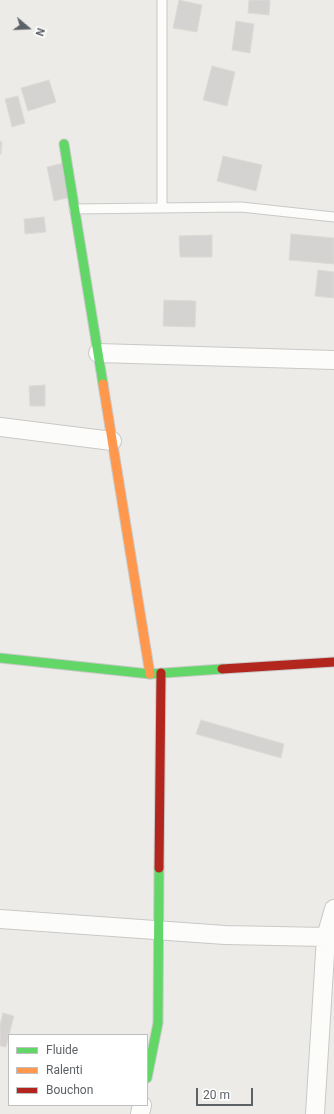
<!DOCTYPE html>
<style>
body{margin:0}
#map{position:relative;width:334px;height:1114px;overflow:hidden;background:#edebe7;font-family:Roboto,sans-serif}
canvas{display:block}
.legend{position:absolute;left:8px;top:1034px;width:140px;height:72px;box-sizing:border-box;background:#fff;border:1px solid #bec0c2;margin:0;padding:5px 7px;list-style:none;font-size:12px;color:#5c6266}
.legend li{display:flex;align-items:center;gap:8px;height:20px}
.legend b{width:20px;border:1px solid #bec0c2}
.north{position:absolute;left:8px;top:8px;width:40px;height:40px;-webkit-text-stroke:3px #fff;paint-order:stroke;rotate:109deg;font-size:11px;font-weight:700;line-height:16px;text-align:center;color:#5c6266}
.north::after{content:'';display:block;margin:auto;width:14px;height:18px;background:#5c6266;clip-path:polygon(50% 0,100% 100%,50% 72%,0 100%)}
.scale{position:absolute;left:196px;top:1088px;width:57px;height:18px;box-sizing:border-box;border:2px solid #5c6266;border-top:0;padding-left:5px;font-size:12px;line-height:14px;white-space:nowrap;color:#5c6266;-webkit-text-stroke:3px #fff;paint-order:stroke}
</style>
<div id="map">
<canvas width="334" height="1114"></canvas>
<ul class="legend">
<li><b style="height:5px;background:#63d668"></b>Fluide</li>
<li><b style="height:5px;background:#ff974d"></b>Ralenti</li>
<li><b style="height:5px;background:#b3261e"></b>Bouchon</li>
</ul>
<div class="north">N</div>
<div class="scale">20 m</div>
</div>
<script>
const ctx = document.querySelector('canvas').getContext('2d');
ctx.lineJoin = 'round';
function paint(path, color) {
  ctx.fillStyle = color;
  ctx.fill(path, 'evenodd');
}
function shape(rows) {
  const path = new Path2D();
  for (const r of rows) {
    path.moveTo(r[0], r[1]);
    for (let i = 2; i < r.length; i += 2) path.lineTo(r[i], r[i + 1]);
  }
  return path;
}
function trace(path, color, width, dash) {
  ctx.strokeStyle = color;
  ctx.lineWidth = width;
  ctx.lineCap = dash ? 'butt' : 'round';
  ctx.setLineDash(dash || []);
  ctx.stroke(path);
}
const building = shape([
 [179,0,202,5,197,32,173,28,179,0],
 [249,0,270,0,269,15,248,13,249,0],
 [236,21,254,24,250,53,232,50,236,21],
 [212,66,235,72,227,106,203,100,212,66],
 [49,80,56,102,28,111,21,88,49,80],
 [18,96,25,123,12,127,5,99,18,96],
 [0,141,2,142,1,154,0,154,0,141],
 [223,156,262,165,256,191,217,181,223,156],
 [64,163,71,197,54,201,47,167,64,163],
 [44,217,46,232,25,234,24,219,44,217],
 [291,234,334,238,334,264,289,260,291,234],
 [212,235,212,257,180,257,179,236,212,235],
 [318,270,334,272,334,298,315,296,318,270],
 [164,300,196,301,195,327,163,326,164,300],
 [45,385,45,406,30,406,29,386,45,385],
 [201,720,284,744,281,758,196,734,201,720],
 [3,1013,14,1016,6,1047,0,1046,0,1025,3,1013]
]);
paint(building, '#d5d3d1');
trace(building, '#dddad6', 1);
const lane = shape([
 [162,208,162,0],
 [74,209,241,207,334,217]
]);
const street = shape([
 [98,353,334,360],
 [0,427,112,441],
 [0,919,225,935,326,937,334,939],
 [140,1114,142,1105],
 [315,1114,326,937,334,909]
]);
const fast = shape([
 [64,144,103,384],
 [0,658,150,674,222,669],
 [147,1078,158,1023,159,868]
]);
const slow = shape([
 [103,384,150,674]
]);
const jam = shape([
 [222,669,334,662],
 [159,868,161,673]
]);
trace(lane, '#c8c9c8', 11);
trace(street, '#c8c9c8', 20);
trace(fast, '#c9caca', 11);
trace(slow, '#c9caca', 11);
trace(jam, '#c9caca', 11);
trace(lane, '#fcfcfb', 9);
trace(street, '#fcfcfb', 18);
trace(fast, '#63d668', 9);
trace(slow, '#ff974d', 9);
trace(jam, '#b3261e', 9);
</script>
